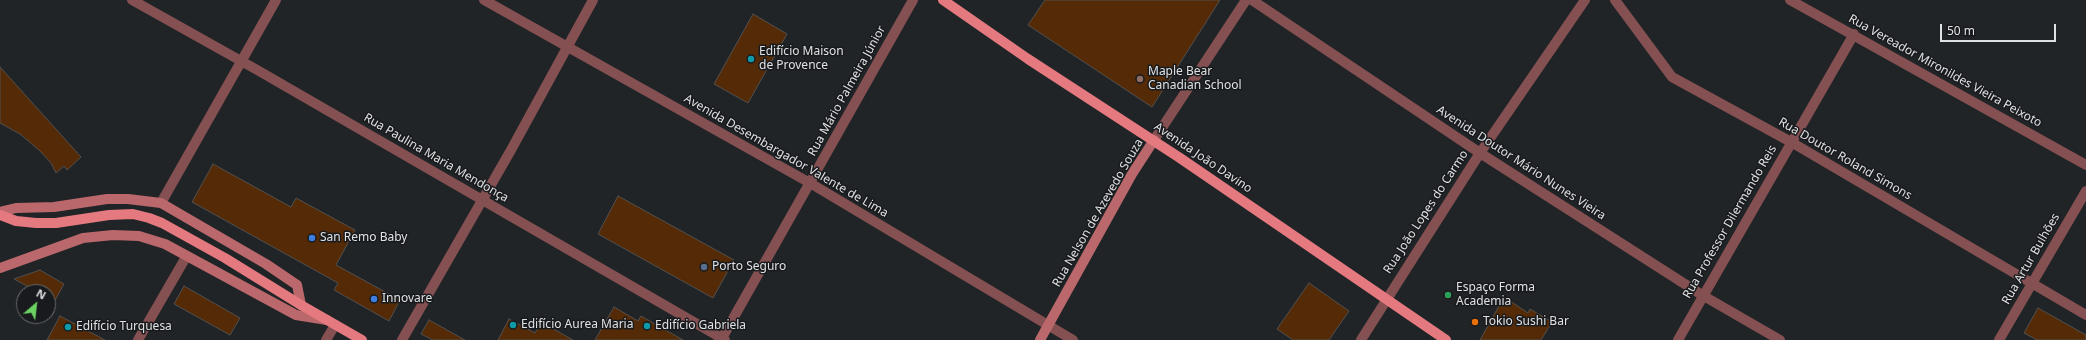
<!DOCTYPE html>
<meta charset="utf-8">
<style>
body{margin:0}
#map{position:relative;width:2086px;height:340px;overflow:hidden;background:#212426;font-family:"Noto Sans",sans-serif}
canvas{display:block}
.north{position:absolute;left:16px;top:284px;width:40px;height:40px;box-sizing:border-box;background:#181a1d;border:1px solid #686a6c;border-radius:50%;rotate:28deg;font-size:11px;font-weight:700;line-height:16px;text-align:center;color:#dfe1e3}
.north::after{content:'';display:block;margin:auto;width:14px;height:18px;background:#6cd362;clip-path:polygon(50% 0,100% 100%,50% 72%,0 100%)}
.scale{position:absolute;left:1940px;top:24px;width:116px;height:18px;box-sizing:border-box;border:2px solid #dfe1e3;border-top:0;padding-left:5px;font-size:12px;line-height:14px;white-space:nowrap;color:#dfe1e3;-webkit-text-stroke:3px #181a1d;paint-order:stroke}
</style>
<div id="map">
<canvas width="2086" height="340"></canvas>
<div class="north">N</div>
<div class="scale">50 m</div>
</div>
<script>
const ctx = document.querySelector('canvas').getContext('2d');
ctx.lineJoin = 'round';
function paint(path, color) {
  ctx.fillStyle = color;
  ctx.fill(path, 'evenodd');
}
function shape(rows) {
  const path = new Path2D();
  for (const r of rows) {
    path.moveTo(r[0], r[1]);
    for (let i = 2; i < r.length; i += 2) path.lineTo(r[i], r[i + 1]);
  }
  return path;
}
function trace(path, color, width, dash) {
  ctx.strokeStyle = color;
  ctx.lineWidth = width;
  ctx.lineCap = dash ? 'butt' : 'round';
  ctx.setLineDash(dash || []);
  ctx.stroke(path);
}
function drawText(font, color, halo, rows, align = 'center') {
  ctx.font = font + ' "Noto Sans",sans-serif';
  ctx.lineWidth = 3;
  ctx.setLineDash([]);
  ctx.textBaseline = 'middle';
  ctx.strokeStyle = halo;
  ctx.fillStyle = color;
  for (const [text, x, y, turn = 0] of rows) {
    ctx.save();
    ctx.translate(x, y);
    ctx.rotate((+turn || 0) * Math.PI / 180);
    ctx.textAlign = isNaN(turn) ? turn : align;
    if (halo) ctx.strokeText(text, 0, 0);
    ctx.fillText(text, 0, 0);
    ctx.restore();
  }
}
const building = shape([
 [1045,0,1220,0,1152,107,1028,25,1045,0],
 [753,14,787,34,748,103,714,84,753,14],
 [0,67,81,157,67,170,64,166,56,173,51,163,40,151,20,134,0,123,0,67],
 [213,164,291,207,296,198,355,230,336,265,400,300,389,321,334,290,338,283,192,202,213,164],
 [618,196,734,260,713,298,598,234,618,196],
 [40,270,64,284,48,313,48,292,38,292,14,279,40,270],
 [1309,283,1349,311,1329,340,1293,340,1277,329,1309,283],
 [184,286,240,318,230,335,174,304,184,286],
 [1504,297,1528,313,1530,309,1552,322,1541,340,1480,340,1504,297],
 [614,307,638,321,641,316,683,340,595,340,614,307],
 [2038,308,2086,335,2086,340,2037,340,2024,333,2038,308],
 [60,316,105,340,47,340,60,316],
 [509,319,535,333,541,322,573,340,498,340,509,319],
 [429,320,465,340,433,340,421,334,429,320]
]);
paint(building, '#542b06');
trace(building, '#53504e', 1);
trace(shape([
 [132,0,259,71,725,340],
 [484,0,810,183,1073,340],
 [1252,0,1480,153,1702,295,1780,340],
 [1615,0,1672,77,1791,142,2086,315],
 [1790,0,2086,165],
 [1154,140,1246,0],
 [161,203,276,0],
 [138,340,186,257],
 [326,340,335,325],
 [402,340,511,150,593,0],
 [721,340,913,0],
 [1361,340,1480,153,1585,0],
 [1678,340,1854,34],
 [1999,340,2086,191]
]), '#845052', 10);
trace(shape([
 [0,212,16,208,54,207,107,199,128,199,161,203,266,264,297,285,301,305],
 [0,268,83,238,113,235,139,236,165,244,296,315,327,320],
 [1040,340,1132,174,1154,140]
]), '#ba686c', 10);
trace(shape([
 [943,0,1028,59,1180,158,1446,340],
 [0,215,16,221,36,223,56,223,109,215,133,214,149,218,162,223,225,258,301,305,362,340]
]), '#e4797f', 10);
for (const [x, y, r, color] of [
 [751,59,4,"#0f9aa8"],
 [1140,79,4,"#8d6e63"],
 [312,238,4,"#3f7fe0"],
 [704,267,4,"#5c6f8a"],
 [1448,295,4,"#2e9e5b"],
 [374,299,4,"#3f7fe0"],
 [1475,322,4,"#e8710a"],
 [513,325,4,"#0f9aa8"],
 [647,326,4,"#0f9aa8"],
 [68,327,4,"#0f9aa8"]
]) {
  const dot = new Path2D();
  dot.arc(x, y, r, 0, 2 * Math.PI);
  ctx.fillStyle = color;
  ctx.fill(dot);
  trace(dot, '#181a1d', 1.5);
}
drawText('12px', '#dfe1e3', '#181a1d', [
 ["Edifício Maison",759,52],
 ["de Provence",759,66],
 ["Maple Bear",1148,72],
 ["Canadian School",1148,86],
 ["San Remo Baby",320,238],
 ["Porto Seguro",712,267],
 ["Espaço Forma",1456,288],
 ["Academia",1456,302],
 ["Innovare",382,299],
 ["Tokio Sushi Bar",1483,322],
 ["Edifício Aurea Maria",521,325],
 ["Edifício Gabriela",655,326],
 ["Edifício Turquesa",76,327]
], 'left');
drawText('12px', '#dfe1e3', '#181a1d', [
 ["Rua Vereador Mironildes Vieira Peixoto",1945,71,29],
 ["Rua Mário Palmeira Júnior",847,91,-61],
 ["Avenida Desembargador Valente de Lima",786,156,30],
 ["Rua Paulina Maria Mendonça",436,158,30],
 ["Avenida João Davino",1203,158,34],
 ["Rua Doutor Roland Simons",1845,159,30],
 ["Avenida Doutor Mário Nunes Vieira",1521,163,33],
 ["Rua João Lopes do Carmo",1426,212,-57],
 ["Rua Nelson de Azevedo Souza",1098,213,-60],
 ["Rua Professor Dilermando Reis",1730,222,-60],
 ["Rua Artur Bulhões",2031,259,-60]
]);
</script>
